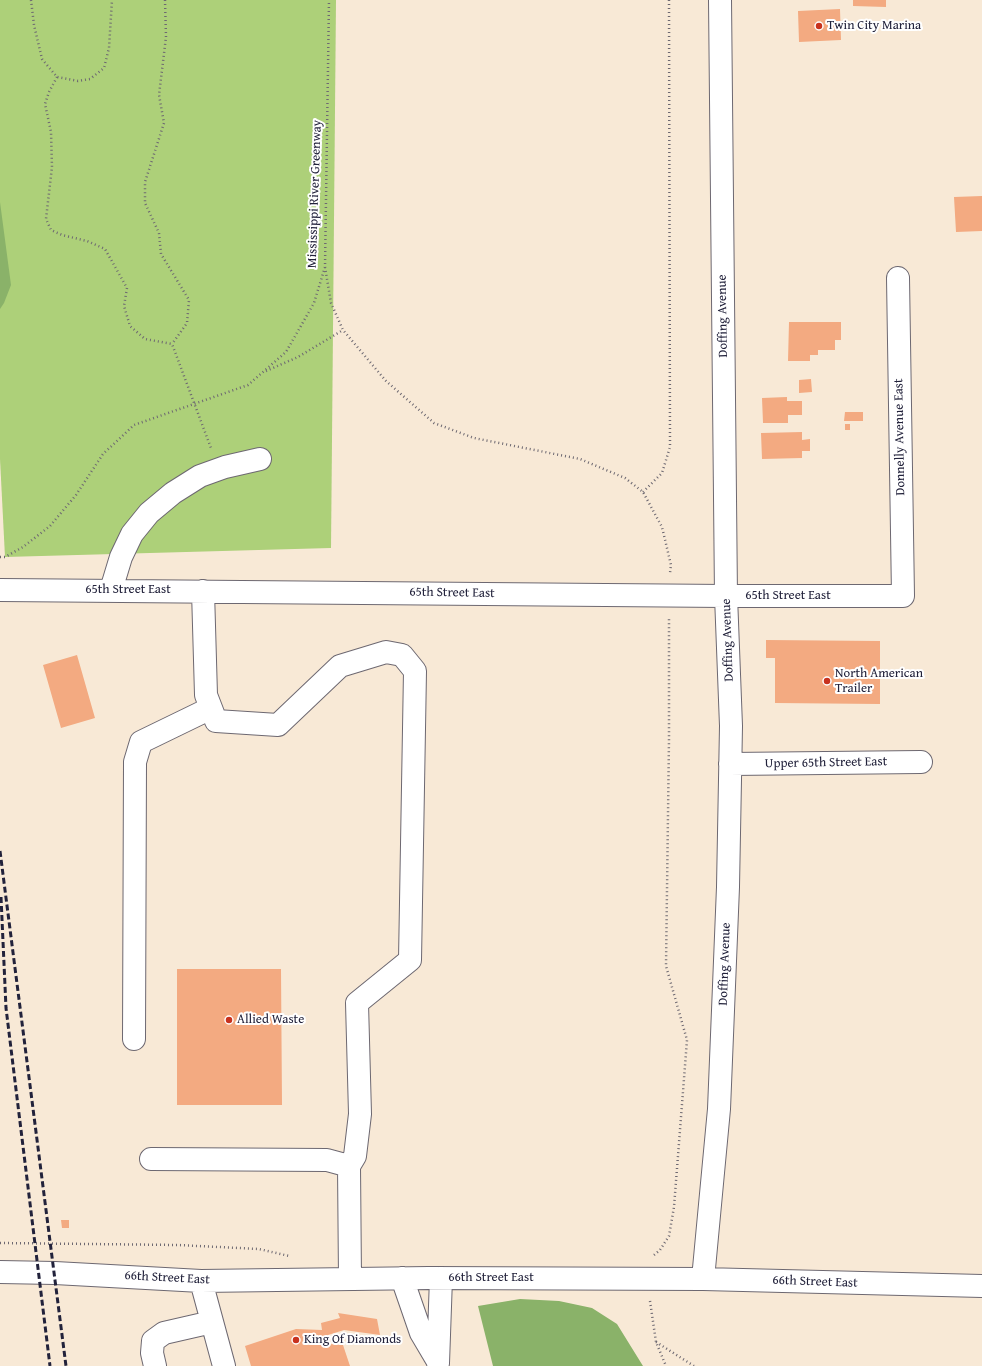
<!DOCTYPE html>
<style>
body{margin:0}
canvas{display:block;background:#f8e9d6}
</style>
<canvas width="982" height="1366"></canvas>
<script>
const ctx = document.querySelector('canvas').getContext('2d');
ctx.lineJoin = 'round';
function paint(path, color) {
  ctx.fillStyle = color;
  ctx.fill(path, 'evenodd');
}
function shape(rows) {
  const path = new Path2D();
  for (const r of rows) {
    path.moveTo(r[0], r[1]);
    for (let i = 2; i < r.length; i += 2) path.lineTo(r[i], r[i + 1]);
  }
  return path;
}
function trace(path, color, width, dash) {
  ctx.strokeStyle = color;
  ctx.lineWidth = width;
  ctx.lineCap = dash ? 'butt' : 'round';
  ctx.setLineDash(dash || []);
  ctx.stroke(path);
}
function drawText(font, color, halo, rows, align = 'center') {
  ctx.font = font + ' "Gentium Book Plus",serif';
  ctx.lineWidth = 4;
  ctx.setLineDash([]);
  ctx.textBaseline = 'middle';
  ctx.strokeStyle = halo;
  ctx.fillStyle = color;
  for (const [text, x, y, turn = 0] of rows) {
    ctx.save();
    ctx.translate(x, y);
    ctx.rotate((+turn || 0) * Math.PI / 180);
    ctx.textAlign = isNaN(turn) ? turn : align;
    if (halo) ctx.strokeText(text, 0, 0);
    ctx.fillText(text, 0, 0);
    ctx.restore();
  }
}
paint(shape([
 [0,0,336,0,331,548,5,557,0,459]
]), '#add079');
paint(shape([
 [0,202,11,285,4,303,0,309],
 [520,1299,559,1301,592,1308,617,1324,643,1366,493,1366,478,1306]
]), '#8ab269');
paint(shape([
 [853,0,886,0,886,7,853,6],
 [840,9,841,40,799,42,798,11],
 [982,196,982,231,956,232,954,197],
 [789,322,841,322,841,340,835,340,835,350,818,350,818,355,810,355,810,361,788,361],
 [811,379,812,392,799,393,799,380],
 [787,397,787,401,802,401,802,415,788,415,788,423,763,423,762,398],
 [845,412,863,412,863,421,844,421],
 [845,424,850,424,850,430,845,430],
 [802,432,802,440,810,439,810,451,802,451,802,458,762,459,761,433],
 [766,640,880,641,880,704,775,703,775,658,766,658],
 [77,655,95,718,61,728,43,665],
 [177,969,281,969,282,1105,177,1105],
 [61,1220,69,1220,69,1228,62,1228],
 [338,1313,377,1319,380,1335,344,1330,328,1335,329,1344,343,1345,350,1366,251,1366,245,1346,296,1329,322,1330,321,1323,340,1318]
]), '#f3aa81');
const minor = shape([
 [0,590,726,596,903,596,898,278],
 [111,590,121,557,132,534,149,513,173,493,200,476,225,467,260,459],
 [203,591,206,695,216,721,278,725,340,666,386,652,402,655,415,671,410,960,357,1003,360,1114,355,1156,349,1166],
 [730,764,921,762],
 [134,1039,135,762,141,742,211,708],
 [151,1159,327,1160,349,1166,350,1279],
 [0,1272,55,1273,201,1281,429,1278,703,1279,982,1286],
 [402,1278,421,1333,437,1360],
 [703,1279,719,1109,728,887,731,726,726,596,720,0],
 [201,1281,224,1366],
 [438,1363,441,1278],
 [155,1366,152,1353,153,1341,164,1333,212,1322]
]);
trace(minor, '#6d6871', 24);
trace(shape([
 [31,0,34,25,42,59,57,77,78,81,90,79,104,68,109,48,112,0],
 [165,0,166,37,159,95,164,123,145,182,145,203,159,233,161,254,189,300,187,323,172,344],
 [57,77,49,92,45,104,51,132,52,167,46,219,51,230,62,235,87,241,105,249,127,288,124,306,130,326,145,339,172,344,211,448],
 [325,267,331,303,343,330,386,381,434,423,474,438,580,459,625,478,643,492,662,527,671,565,670,573],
 [266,371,298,357,343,330],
 [643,492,662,473,670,447,669,0],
 [0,557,5,557,23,547,50,526,76,495,103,454,134,425,248,385,286,352,314,303,325,267,329,0],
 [0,1243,178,1245,259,1249,289,1256],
 [654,1255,660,1250,669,1236,674,1207,687,1040,666,966,669,739,669,617],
 [650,1301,656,1342,666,1366],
 [656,1342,694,1366]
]), '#6d6871', 2.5, [1, 3]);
trace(minor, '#fff', 22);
trace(shape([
 [0,851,66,1366],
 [1,897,6,1008,50,1366]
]), '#22223b', 3, [6, 3]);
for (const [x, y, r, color] of [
 [819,26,4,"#c8321e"],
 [827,681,4,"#c8321e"],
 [229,1020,4,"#c8321e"],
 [296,1340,4,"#c8321e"]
]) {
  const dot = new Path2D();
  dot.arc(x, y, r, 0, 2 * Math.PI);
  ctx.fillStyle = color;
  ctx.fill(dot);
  trace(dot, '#fff', 1.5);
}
drawText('13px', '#22223b', '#fff', [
 ["Twin City Marina",827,26],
 ["North American",835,674],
 ["Trailer",835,689],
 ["Allied Waste",237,1020],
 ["King Of Diamonds",304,1340]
], 'left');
drawText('13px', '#22223b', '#fff', [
 ["Mississippi River Greenway",315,194,-88],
 ["Doffing Avenue",723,316,-91],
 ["Donnelly Avenue East",900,437,-91],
 ["65th Street East",128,590],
 ["65th Street East",452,593,1],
 ["65th Street East",788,596],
 ["Doffing Avenue",728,640,-92],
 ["Upper 65th Street East",826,763,-1],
 ["Doffing Avenue",725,964,-88],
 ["66th Street East",167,1278,3],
 ["66th Street East",491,1278],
 ["66th Street East",815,1282,2]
]);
</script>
